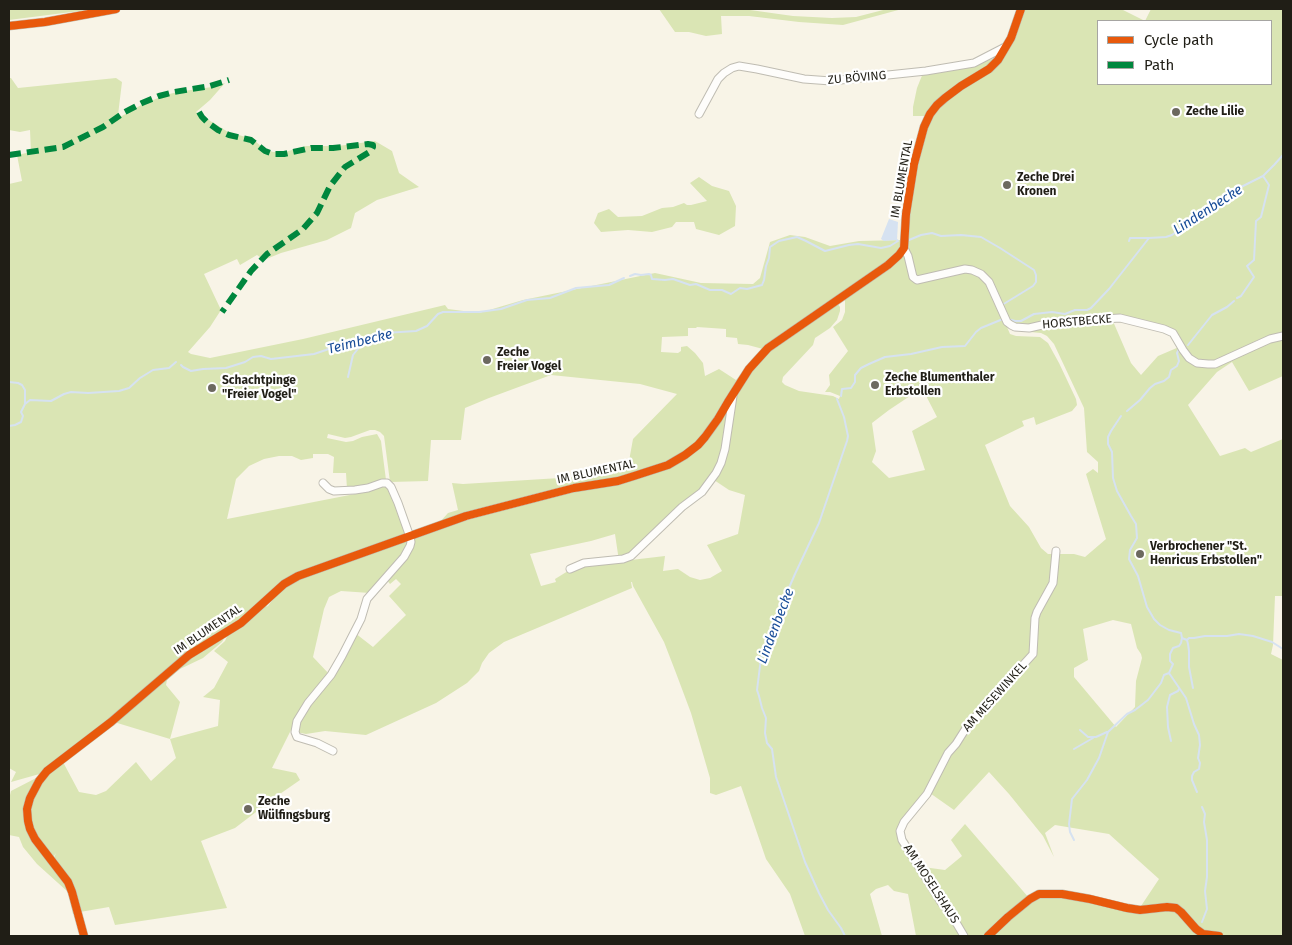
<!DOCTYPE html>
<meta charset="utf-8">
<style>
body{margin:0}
#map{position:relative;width:1292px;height:945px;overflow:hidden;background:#f8f4e7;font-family:"Fira Sans",sans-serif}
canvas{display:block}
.frame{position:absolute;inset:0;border:10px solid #201e16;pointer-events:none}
.legend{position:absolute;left:1097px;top:20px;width:175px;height:65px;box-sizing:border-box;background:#fff;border:1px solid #a6a5a2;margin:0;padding:6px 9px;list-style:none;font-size:15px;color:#201e16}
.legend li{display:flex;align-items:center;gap:10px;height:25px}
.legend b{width:25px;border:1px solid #a6a5a2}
</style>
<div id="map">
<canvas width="1292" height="945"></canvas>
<div class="frame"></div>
<ul class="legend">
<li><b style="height:6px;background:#e8590c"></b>Cycle path</li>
<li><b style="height:6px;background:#00873e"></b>Path</li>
</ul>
</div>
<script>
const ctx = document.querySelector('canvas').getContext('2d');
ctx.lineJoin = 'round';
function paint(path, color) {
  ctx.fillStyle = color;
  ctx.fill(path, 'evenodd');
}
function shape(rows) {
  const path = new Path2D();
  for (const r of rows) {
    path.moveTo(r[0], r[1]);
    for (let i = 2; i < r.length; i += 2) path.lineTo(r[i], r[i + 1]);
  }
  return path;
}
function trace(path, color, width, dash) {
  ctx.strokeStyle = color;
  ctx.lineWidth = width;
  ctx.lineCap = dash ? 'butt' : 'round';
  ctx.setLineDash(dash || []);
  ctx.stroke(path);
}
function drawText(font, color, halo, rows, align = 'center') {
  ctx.font = font + ' "Fira Sans",sans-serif';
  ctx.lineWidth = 4.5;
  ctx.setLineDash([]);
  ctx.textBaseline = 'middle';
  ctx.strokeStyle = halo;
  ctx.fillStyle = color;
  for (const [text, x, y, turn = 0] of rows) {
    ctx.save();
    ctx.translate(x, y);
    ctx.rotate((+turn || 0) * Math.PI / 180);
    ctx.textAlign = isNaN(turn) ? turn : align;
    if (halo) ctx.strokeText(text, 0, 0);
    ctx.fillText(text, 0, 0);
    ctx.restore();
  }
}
paint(shape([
 [9,9,95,9,9,20],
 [659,9,743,9,793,16,832,18,856,17,887,9,902,9,843,25,799,22,749,16,721,16,722,34,706,36,689,32,675,32],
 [1023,9,1121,9,1145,21,1098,21,1098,84,1271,84,1271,21,1145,21,1151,9,1283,9,1283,333,1258,340,1214,363,1197,362,1192,358,1184,349,1174,332,1164,328,1152,325,1128,317,1113,316,1112,319,1131,363,1141,375,1158,356,1179,347,1189,358,1196,364,1216,365,1271,341,1283,337,1283,376,1249,391,1232,362,1217,372,1188,405,1220,456,1245,448,1251,452,1283,439,1283,596,1275,596,1273,645,1271,654,1283,660,1283,936,1228,936,1204,933,1196,927,1177,907,1164,904,1141,906,1159,879,1109,834,1055,825,1045,833,1054,857,1043,836,1009,794,989,772,954,810,927,791,903,821,899,831,899,837,904,847,920,869,923,867,945,870,962,856,951,840,965,824,1029,898,986,936,916,936,908,894,894,891,888,885,876,889,870,894,882,936,805,936,790,894,766,859,741,786,716,795,710,793,710,778,691,713,676,673,664,642,633,586,632,582,631,582,632,588,504,642,489,653,482,663,479,671,467,683,436,703,366,735,325,731,306,734,296,732,300,719,309,703,332,675,355,633,373,647,406,615,389,596,401,584,396,579,390,584,386,579,405,558,412,544,414,537,441,526,439,523,448,513,458,510,452,483,463,484,592,476,625,469,629,461,633,439,677,394,640,384,551,375,489,398,465,408,461,440,431,440,428,481,390,482,384,436,380,432,375,430,370,430,351,437,345,438,328,434,327,438,346,442,353,441,362,437,377,434,381,441,386,480,355,489,347,489,346,473,333,473,334,457,328,454,313,454,313,458,301,460,292,456,279,456,264,459,249,466,236,479,227,519,365,492,380,485,385,485,388,486,393,495,406,531,406,534,374,547,315,567,288,578,242,621,188,654,172,666,132,703,112,720,43,773,11,782,16,772,9,768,9,184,22,181,17,155,31,152,30,130,20,132,9,130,9,78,11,78,18,88,116,78,122,82,118,115,120,117,143,104,166,95,177,92,212,87,225,83,210,100,196,112,228,132,253,139,264,149,273,152,285,152,306,146,338,146,375,141,392,151,399,173,419,187,377,200,355,213,351,228,327,240,281,253,264,260,257,255,240,265,237,259,204,274,221,310,210,327,188,352,191,354,210,358,303,339,445,305,448,309,479,313,523,300,655,273,701,283,753,284,760,278,770,242,790,235,805,237,830,246,859,241,903,240,902,246,898,254,890,261,763,349,748,345,738,344,737,338,726,337,726,329,697,327,696,328,688,328,688,336,662,337,661,352,678,353,681,351,681,347,687,346,695,353,703,363,705,376,719,369,736,380,746,368,735,390,740,388,751,370,772,348,836,303,838,304,840,307,840,311,837,320,830,328,815,338,813,345,783,377,782,382,785,385,799,391,833,396,839,399,840,396,830,392,825,392,830,385,829,375,848,351,833,327,842,320,845,312,845,298,849,293,879,274,902,256,905,256,907,259,911,279,916,282,965,271,973,271,977,273,988,282,990,281,981,273,972,268,968,268,956,269,920,279,915,277,911,266,908,245,908,205,922,139,927,124,930,118,925,116,913,116,913,107,917,88,923,73,975,64,1003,56,1011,42],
 [990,287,993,287,1005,316,1011,323,1016,326,1013,328,1013,329,1020,331,1041,333,1047,336,1054,344,1084,408,1087,452,1098,462,1098,473,1093,469,1086,474,1106,539,1085,557,1074,554,1048,554,1041,548,1029,527,1010,506,985,445,1024,426,1022,421,1034,417,1036,425,1072,411,1077,405,1076,399,1059,363,1048,343,1040,337,1016,336,1010,334],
 [922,388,937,417,912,431,925,470,889,478,872,462,876,451,872,423,889,410],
 [714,480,729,490,745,495,738,534,707,545,722,571,710,578,700,580,690,577,678,569,663,571,665,556,631,560,669,521,695,499,705,493],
 [615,534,619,561,589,564,579,567,568,571,555,579,556,582,541,586,530,554,591,541],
 [1113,620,1131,624,1137,648,1141,654,1142,658,1136,681,1135,707,1116,727,1074,677,1074,668,1088,660,1083,629],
 [699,177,712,186,729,191,736,206,735,226,719,235,696,229,694,222,676,222,672,227,652,232,628,230,601,232,594,223,598,213,609,209,618,217,642,216,662,208,673,207,684,203,687,205,691,205,707,201,690,183],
 [407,539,408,542,408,547,370,593,341,591,329,597,324,609,313,657,330,675,308,702,291,730,272,768,296,773,300,780,277,796,235,828,201,841,227,908,115,925,109,907,80,912,53,860,56,853,52,859,32,829,29,805,46,774,63,762,79,792,96,795,106,791,136,762,151,781,176,758,170,739,114,722,175,667,227,633,222,642,203,658,180,669,167,680,166,685,180,702,170,739,218,726,220,700,203,697,214,688,228,662,214,651,225,641,229,632,274,596,266,607,268,606,280,590,289,583],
 [40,776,31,791,29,829,66,881,76,913,73,914,68,892,37,864,23,847,19,837,9,835,9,799,11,791],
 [1042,895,1086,901,1112,907,1167,908,1175,911,1206,936,989,936,1032,899]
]), '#dae5b4');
paint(shape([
 [889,219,898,222,897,240,884,241,881,239]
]), '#d6e2f1');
trace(shape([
 [909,240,921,235,932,233,941,236,961,235,981,237,1000,248,1034,270,1036,275,1036,282,1033,286,1002,305],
 [1129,241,1130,238,1149,238],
 [630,276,635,274,641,275,649,274,651,275,652,279,665,280,673,279,690,285,696,284,710,290,722,290,731,294,740,288,747,289,762,285,764,280,766,266,769,258,770,247,779,241,797,237,806,241,825,251,849,245,858,244,881,248,890,246,898,241,897,240],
 [1237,298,1241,296,1254,277,1247,266,1254,260,1256,221,1261,217,1269,185,1263,176],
 [1008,319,1015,321,1021,321,1034,314,1052,312,1065,314,1075,310,1087,310,1091,308,1109,289,1149,238,1166,237,1172,235,1191,221,1207,212,1233,191,1263,176,1274,165,1283,155],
 [1188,345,1212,315,1227,307,1234,301],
 [181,365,183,367,191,371,203,369,226,368,245,362,253,357,261,356,271,359,314,354,326,350,337,345,353,345,367,341,374,337,385,333,416,331,427,326,438,314,443,312,479,312,501,309,527,300,550,298,576,288,609,285,624,278],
 [348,377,353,355,361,345,365,343],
 [9,382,18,383,22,385,25,390,25,404],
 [841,396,842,389,851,388,855,382,855,375,861,368,869,364,885,357,911,354,942,347,965,346,976,332,981,328,1003,319],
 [837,399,844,417,848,436,847,441,819,523,795,574,775,620,761,658,757,690,759,696,762,708,766,718,765,733,767,743,772,749,776,777,805,862,819,893,828,910,841,928,845,936],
 [1127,411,1140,400,1150,388,1155,384,1164,381,1169,377,1171,370,1177,366,1179,361,1177,353,1179,349],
 [9,426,15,425,21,422,23,416,21,412,25,404,30,400,51,401,64,394,71,392,88,393,119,391,129,388,140,378,153,370,169,368,176,362],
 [1182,638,1187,640,1188,644,1189,651,1189,667,1193,688],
 [1187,640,1189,638,1194,638,1205,636,1227,636,1239,634,1253,636,1272,642,1283,649],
 [1169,673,1186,698,1194,724,1199,735,1200,745,1198,758,1200,763,1199,769,1194,772,1192,776,1192,780,1197,792],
 [1080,730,1088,737,1096,737,1107,732],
 [1171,741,1168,727,1167,707,1170,695,1178,691,1179,689],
 [1074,749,1093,738],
 [1202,807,1205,814,1204,822,1207,840,1207,877,1205,891,1207,909,1202,922],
 [1074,840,1070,832,1069,824,1072,799,1087,780,1099,758,1108,732,1127,714,1135,710,1148,700,1161,683,1164,675,1169,673,1173,664,1170,661,1170,654,1173,648,1179,646,1181,643,1182,638,1181,633,1169,630,1160,625,1154,619,1147,607,1138,576,1129,559,1130,550,1137,538,1136,524,1131,516,1117,491,1113,478,1112,452,1108,444,1108,437,1111,431,1121,416]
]), '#d6e2f1', 2);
const minor = shape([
 [9,26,45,22,116,9],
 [699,114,718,79,724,73,732,68,739,66,757,69,804,79,831,81,926,71,974,63,1005,47],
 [904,248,908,256,913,277,917,280,965,269,972,270,981,274,989,282,1007,322,1011,325,1015,327,1029,328,1055,322,1120,318,1164,329,1173,333,1183,350,1189,358,1197,363,1208,364,1215,364,1270,339,1283,336],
 [323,483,329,489,334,491,355,490,368,488,382,483,387,483,391,487,398,503,410,537,411,542,410,546,404,557,367,599,361,619,342,656,331,675,308,703,297,721,295,732,297,737,317,743,333,751],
 [570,569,584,563,623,559,631,556,682,507,702,492,716,473,721,463,725,449,733,396],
 [84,936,72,892,68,882,35,839,30,829,28,821,27,809,30,798,39,781,47,771,111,722,189,655,241,623,284,584,298,576,466,516,574,488,618,481,634,476,668,465,685,455,698,445,705,437,718,419,728,402,749,369,768,348,888,265,899,255,904,248,906,214,914,164,924,127,930,114,937,105,945,98,961,86,989,69,998,60,1011,38,1021,9],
 [964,936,951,914,941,902,902,840,900,831,904,822,927,794,948,753,956,744,968,725,1033,654,1035,618,1037,612,1053,583,1056,551],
 [988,936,1008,917,1030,899,1039,894,1062,894,1090,899,1127,908,1140,910,1167,907,1176,908,1181,912,1196,929,1203,934,1219,936]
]);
trace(minor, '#bfbcb2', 9);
trace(minor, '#fefdfb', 7);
trace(shape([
 [199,112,202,117,207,122,218,130,229,135,251,140,265,151,273,154,284,154,311,148,333,148,368,144,373,145,373,147,371,151,345,167,330,186,317,213,303,229,267,254,251,271,222,312],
 [9,155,63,147,103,127,125,112,142,103,159,96,174,92,210,86,229,80]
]), '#00873e', 6, [12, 6]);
trace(shape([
 [9,26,45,22,116,9],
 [84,936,72,892,68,882,35,839,30,829,28,821,27,809,30,798,39,781,47,771,111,722,189,655,241,623,284,584,298,576,466,516,574,488,618,481,634,476,668,465,685,455,698,445,705,437,718,419,728,402,749,369,768,348,888,265,899,255,904,248,906,214,914,164,924,127,930,114,937,105,945,98,961,86,989,69,998,60,1011,38,1021,9],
 [988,936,1008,917,1030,899,1039,894,1062,894,1090,899,1127,908,1140,910,1167,907,1176,908,1181,912,1196,929,1203,934,1219,936]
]), '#e8590c', 8);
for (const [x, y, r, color] of [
 [1176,112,5,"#6c695f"],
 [1007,185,5,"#6c695f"],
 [487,360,5,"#6c695f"],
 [875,385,5,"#6c695f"],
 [212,388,5,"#6c695f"],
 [1140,554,5,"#6c695f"],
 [248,809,5,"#6c695f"]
]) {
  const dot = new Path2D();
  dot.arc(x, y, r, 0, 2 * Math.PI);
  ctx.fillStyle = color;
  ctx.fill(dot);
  trace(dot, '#fff', 2);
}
drawText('12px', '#201e16', '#fff', [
 ["ZU BÖVING",857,78,-5],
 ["IM BLUMENTAL",902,179,-80],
 ["HORSTBECKE",1077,322,-5],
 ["IM BLUMENTAL",596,472,-12],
 ["IM BLUMENTAL",208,630,-34],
 ["AM MESEWINKEL",995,697,-48],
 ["AM MOSELSHAUS",931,884,57]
]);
drawText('bold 12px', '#201e16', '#fff', [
 ["Zeche Lilie",1186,112],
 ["Zeche Drei",1017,178],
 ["Kronen",1017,192],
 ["Zeche",497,353],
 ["Freier Vogel",497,367],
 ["Zeche Blumenthaler",885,378],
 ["Erbstollen",885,392],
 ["Schachtpinge",222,381],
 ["\"Freier Vogel\"",222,395],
 ["Verbrochener \"St.",1150,547],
 ["Henricus Erbstollen\"",1150,561],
 ["Zeche",258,802],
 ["Wülfingsburg",258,816]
], 'left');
drawText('italic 14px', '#194d98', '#fff', [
 ["Lindenbecke",1208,210,-33],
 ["Teimbecke",360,342,-14],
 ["Lindenbecke",776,626,-69]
]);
</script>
